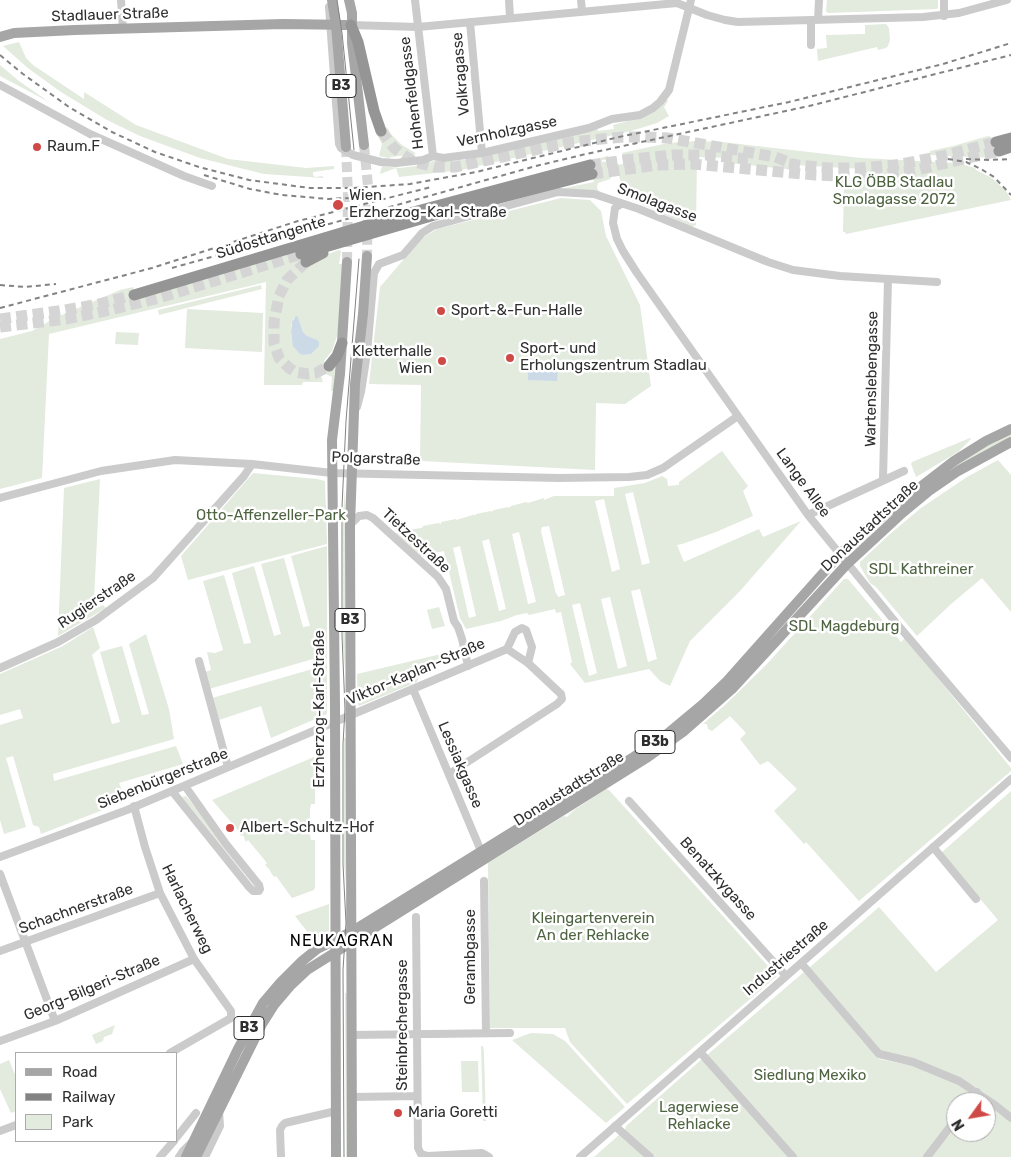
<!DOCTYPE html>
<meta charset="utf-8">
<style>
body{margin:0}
#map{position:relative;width:1011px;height:1157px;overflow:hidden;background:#fff;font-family:Rubik,sans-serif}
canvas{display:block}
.legend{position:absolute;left:15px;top:1052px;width:162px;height:90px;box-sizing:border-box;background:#fff;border:1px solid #ababab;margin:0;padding:6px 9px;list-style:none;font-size:15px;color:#2e2e2e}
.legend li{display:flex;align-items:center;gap:10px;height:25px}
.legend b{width:25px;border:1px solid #ababab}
.north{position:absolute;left:946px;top:1092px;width:50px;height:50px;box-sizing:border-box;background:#fff;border:1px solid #ababab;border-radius:50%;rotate:238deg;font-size:14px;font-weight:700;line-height:20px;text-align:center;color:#2e2e2e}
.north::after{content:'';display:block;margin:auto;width:18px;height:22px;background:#cf4947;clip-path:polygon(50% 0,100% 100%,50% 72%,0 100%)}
</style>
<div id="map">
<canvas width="1011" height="1157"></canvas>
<ul class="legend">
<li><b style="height:6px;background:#a6a6a6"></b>Road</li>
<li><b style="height:6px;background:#838383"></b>Railway</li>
<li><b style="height:14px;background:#e3eade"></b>Park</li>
</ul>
<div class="north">N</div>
</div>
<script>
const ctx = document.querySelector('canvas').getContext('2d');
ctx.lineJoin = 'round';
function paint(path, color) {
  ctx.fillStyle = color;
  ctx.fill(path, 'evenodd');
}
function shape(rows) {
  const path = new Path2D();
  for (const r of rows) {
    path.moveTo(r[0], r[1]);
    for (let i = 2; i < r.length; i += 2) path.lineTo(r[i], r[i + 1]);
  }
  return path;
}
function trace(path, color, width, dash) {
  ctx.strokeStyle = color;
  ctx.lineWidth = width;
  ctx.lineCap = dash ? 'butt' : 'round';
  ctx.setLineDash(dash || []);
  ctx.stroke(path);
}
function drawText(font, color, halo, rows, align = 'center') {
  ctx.font = font + ' Rubik,sans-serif';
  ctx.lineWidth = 5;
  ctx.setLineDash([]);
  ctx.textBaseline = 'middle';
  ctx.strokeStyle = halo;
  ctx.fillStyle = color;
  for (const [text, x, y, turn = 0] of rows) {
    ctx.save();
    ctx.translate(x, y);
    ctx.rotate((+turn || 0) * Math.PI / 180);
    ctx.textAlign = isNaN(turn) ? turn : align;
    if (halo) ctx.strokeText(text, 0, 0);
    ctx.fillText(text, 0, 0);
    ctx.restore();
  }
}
paint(shape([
 [827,0,938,0,938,7,937,9,828,13,826,11],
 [886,24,889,28,890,40,888,46,886,48,878,50,877,47,818,61,817,49,827,48,826,35,865,34,865,25],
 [19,42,26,58,33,65,84,99,84,92,136,125,228,159,306,168,334,166,334,169,313,172,313,175,315,177,322,176,324,178,264,174,200,158,140,136,107,120,61,92,29,69,3,46],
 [0,65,19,81,49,102,0,76],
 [666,98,668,101,664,107,669,116,657,123,631,131,461,170,399,177,396,168,380,174,382,166,400,168,424,165,433,161,466,160,568,136,597,128,598,131,614,129,613,125,628,121,628,119],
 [387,127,391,134,402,145,414,152,416,154,391,157,389,158,379,156,382,144,377,134],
 [988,136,991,137,997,158,930,155,930,151,953,146],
 [696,141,722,142,861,158,957,163,975,168,976,170,992,178,1006,191,1011,200,846,234,845,232,843,232,844,183,862,183,862,169,795,165,794,170,731,163,731,158,697,157,696,225,692,227,623,196,621,193,621,185,617,165,624,164,622,153,668,143],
 [608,156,609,159,602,160,602,162,609,161,610,167,614,166,615,172,610,179,598,183,597,188,599,191,610,196,560,189,594,182,589,161],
 [561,198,590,200,601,211,606,236,640,305,651,386,625,404,596,403,595,470,422,461,420,463,421,385,369,384,380,287,422,238,437,229],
 [298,250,326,255,339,250,341,251,339,264,343,264,338,333,332,351,324,361,330,371,336,368,334,391,331,391,332,377,326,374,321,376,323,382,303,382,302,385,264,385,266,282,49,334,42,478,0,489,0,339,32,331,55,318,120,290,133,287,134,290],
 [294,318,299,320,303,332,307,336,311,354,304,355,291,336,291,325],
 [261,285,262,289,159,315,158,310],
 [187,309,263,313,262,352,185,348],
 [116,332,139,333,138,345,115,344],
 [1011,434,1011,438,1004,441,856,550,855,549,881,524,939,476,985,447],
 [970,438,971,439,958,452,916,477,911,464,912,462],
 [722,451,748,486,743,491,753,516,716,532,682,544,677,545,684,562,759,529,763,537,801,521,740,591,690,641,670,686,660,681,649,669,585,683,570,664,572,662,561,612,556,613,555,609,529,615,527,613,517,615,501,621,466,629,460,618,444,551,418,557,395,533,405,532,405,530,422,528,423,526,438,523,441,524,441,522,456,519,456,520,473,515,476,515,476,514,491,511,491,512,494,510,508,507,509,508,511,506,526,502,528,503,544,498,544,500,554,496,614,496,614,488,645,483,662,476,667,479,668,486,679,485,679,482],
 [633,492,650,563,642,565,625,494],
 [604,499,620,569,612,572,595,501],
 [549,526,565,595,558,597,557,594,556,594,541,531,542,527],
 [519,532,536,602,528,604,512,534],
 [489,539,506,609,499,611,482,541],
 [460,546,476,616,469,618,453,548],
 [640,589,657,659,648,662,631,591],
 [610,597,627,666,618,669,601,599],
 [580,603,597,673,589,676,572,605],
 [998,460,1011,475,1011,612,982,578,950,605,917,636,876,587,870,583,860,566,860,562,890,534,921,508,967,477],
 [253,473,317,479,325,481,327,544,188,580,181,556],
 [100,479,94,599,99,607,103,605,106,608,58,636,64,488],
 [345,489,345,670,343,646,343,513],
 [327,546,327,714,271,738,261,706,219,720,212,698,316,668,313,659,209,689,205,672,211,670,207,652,215,653,223,650,203,581,224,575,244,644,251,643,232,573,254,566,274,636,281,634,261,564,284,558,303,627,310,626,291,556],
 [844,579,848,579,901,642,905,638,1011,768,1011,771,859,901,806,842,804,844,774,811,797,789,768,761,760,765,740,739,746,733,730,716,712,731,708,729,707,724,703,724,725,705,767,664],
 [439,607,445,626,432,629,427,610],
 [93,627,100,648,92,655,112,724,120,722,100,652,122,646,142,715,149,714,129,644,146,634,169,709,174,739,53,774,54,781,176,746,183,764,119,783,126,801,41,834,39,827,33,825,13,756,6,758,26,827,4,834,0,820,0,725,23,718,20,709,0,715,0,674,63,646],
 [458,650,460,657,420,673,417,682,359,706,358,705,357,674],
 [344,738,346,738,346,885,344,864],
 [314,757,315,758,315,804,311,804,310,809,310,835,311,840,315,840,315,887,314,890,292,898,276,876,274,877,270,871,270,870,265,865,267,863,248,840,246,842,243,835,241,836,237,829,212,800],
 [606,789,609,790,777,976,627,1104,570,1042,565,1028,490,1028,488,863,564,816,567,817,574,810],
 [1011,791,1011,1113,976,1087,942,1070,913,1059,882,1053,809,968,879,907,936,972,998,920,941,853],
 [186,796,259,885,259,889,253,888,254,886,182,797],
 [329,904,329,931,325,937,320,940,313,939,295,916],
 [804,972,879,1059,914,1066,949,1079,972,1093,965,1102,956,1102,956,1113,923,1157,797,1157,707,1055],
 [345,993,348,993,348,1157,346,1157],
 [115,1025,112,1034,104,1037,103,1041,96,1044,92,1035],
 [531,1033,553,1034,565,1041,625,1107,606,1123,512,1040],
 [481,1046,483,1046,484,1053,486,1121,483,1121],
 [702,1059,789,1157,655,1157,625,1130,626,1126],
 [9,1060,16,1077,16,1111,11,1113,0,1089,0,1064],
 [461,1061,478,1061,479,1092,462,1092],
 [986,1102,1011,1121,1011,1157,930,1157,956,1123,956,1132,986,1132],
 [620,1134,645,1157,594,1157]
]), '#e3eade');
paint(shape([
 [296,316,298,317,303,332,307,336,317,340,319,342,319,346,311,354,304,355,300,354,293,346,291,332,292,322],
 [528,369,558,370,557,381,528,380]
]), '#ccdae7');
trace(shape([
 [364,145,368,186,367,256],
 [346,147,348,195,347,262]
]), '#d5d5d5', 10, [10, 5]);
trace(shape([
 [381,131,394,148,405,156,415,162,435,167,455,167,469,164,572,142,623,137,644,137,668,138,775,157,796,165],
 [789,164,828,168,860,168,895,165,943,156,996,142],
 [590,165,625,160,672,155,706,155,748,159],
 [592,174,657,165,692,164,815,175,863,177,916,170,999,151],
 [306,262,287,280,279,296,274,322,274,343,279,358,289,368,295,372,308,374,316,373,329,366],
 [0,319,65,310,99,304,134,295],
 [0,327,66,319,101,312,159,298,301,254]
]), '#d5d5d5', 11, [11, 5.5]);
trace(shape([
 [121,0,123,29],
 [415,0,433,156],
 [509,0,510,18],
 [581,0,582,11],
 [329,7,339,144,341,148,353,155,381,162,396,163,423,160,433,156,443,158,482,153,589,128,612,119,640,115,653,108,660,102,669,90,691,0],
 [944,16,944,0],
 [811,20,811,45],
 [818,20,819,0],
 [470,22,482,153],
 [351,25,418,27,677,3,707,15,725,20,738,22,923,17,959,13,1007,0],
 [0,85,90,134,184,176,212,186],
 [621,204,615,208,613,223,617,239,623,251,637,273,808,515,897,624,1011,758],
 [357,407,361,392,367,353,374,273,379,264,403,255,422,233,433,226,558,192,594,194,639,209,768,262,793,270,840,276,937,282],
 [883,479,888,279],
 [0,498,101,471,175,460,252,464,332,473,559,478,629,477,647,475,663,468,738,416],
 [808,515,904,471],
 [350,525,359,516,367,515,373,518,438,577,446,589,454,621,458,627,462,639,468,666],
 [507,649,515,632,522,628,526,630,532,647,528,663],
 [199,661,228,767],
 [0,668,58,642,96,620,153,578,244,476,252,464],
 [413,689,481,851],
 [172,791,249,887,253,891,259,891,260,889,259,885,226,844,185,786],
 [629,801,786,976],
 [134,806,145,847,160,893,194,959,231,1011,231,1018,170,1053],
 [933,847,976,899],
 [0,857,127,810,507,649,528,663,561,694,562,699,557,704,449,774],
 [0,874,55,1021],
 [484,881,486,1033],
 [416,917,418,1148,421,1154,428,1156,482,1153,489,1157],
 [0,951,160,893],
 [801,963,879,1054,913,1062,959,1081,995,1105,1011,1118],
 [351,1035,510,1033],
 [0,1041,55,1021,194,959],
 [700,1052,793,1157],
 [351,1097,417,1096],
 [969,1102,977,1092],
 [615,1126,650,1157],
 [0,1131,16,1125],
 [176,1138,196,1113],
 [160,1157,174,1141],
 [179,1157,183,1151,191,1143],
 [205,1157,220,1126,219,1111],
 [281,1157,280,1130,282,1126,285,1123,336,1111],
 [580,1157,1011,779],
 [927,1157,956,1119]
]), '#cbcbcb', 8);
trace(shape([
 [332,0,336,25,346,147],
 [349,0,352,13,352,43,364,145],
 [0,37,14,33,75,30,283,24,351,25],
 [186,1157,238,1049,263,1003,280,983,301,962,317,949,351,932,632,758,667,734,703,704,727,681,840,554,866,529,954,461,986,441,1011,429],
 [196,1157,262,1024,274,1005,291,985,307,970,648,757,683,732,732,689,847,564,900,515,929,491,958,471,1011,442],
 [336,1157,335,706,332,440,340,374,347,262],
 [352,1157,350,525,355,384,363,314,367,256]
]), '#a6a6a6', 10);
trace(shape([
 [351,25,358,42,374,111,381,131],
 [996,142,1011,138],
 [999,151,1011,147],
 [301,254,438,214,592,174],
 [306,262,323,253],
 [134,295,391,218,590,165],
 [329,366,337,356,342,343]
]), '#959595', 11);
trace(shape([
 [337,0,342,33,354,150],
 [344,1157,343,970,346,923,343,864,343,744,345,709,342,636,342,507,346,421,359,259]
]), '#838383', 1);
trace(shape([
 [0,55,23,74,69,107,112,132,155,152,199,167,249,180,310,188,352,188,410,184,476,172,619,137,789,102,943,64,1011,43],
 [948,159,966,162,981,169,994,177,1011,195],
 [966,159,989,160,1011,159],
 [204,175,250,189,282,195,328,199,368,197],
 [172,268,536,166,586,154,809,106,1011,55],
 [0,285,25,287,56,284],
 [0,308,152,268,298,221,431,187]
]), '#838383', 2, [5, 4]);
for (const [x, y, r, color] of [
 [37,147,5,"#cf4947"],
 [338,205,6,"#cf4947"],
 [441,311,5,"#cf4947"],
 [510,358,5,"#cf4947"],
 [442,361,5,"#cf4947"],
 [230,828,5,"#cf4947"],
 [398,1113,5,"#cf4947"]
]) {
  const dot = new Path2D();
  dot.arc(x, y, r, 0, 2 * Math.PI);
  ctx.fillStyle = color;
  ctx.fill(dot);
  trace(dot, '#fff', 2);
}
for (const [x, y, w] of [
 [341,86,30],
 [350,620,30],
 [655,742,40],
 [249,1028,30]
]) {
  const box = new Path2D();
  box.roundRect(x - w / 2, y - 11.5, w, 23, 4);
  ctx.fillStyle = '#fff';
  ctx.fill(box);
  trace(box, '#2e2e2e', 1);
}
drawText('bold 14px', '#2e2e2e', null, [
 ["B3",341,86],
 ["B3",350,620],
 ["B3b",655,742],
 ["B3",249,1028]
]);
drawText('15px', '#2e2e2e', '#fff', [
 ["Stadlauer Straße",110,15,-2],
 ["Volkragasse",461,74,-95],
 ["Hohenfeldgasse",412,93,-97],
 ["Vernholzgasse",507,132,-12],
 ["Smolagasse",657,203,21],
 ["Südosttangente",271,238,-17],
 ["Wartenslebengasse",872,379,-89],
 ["Polgarstraße",376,459,2],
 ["Lange Allee",803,483,54],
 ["Donaustadtstraße",870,526,-43],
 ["Tietzestraße",416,541,43],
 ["Rugierstraße",97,600,-34],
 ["Viktor-Kaplan-Straße",416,672,-23],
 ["Erzherzog-Karl-Straße",320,709,-90],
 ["Lessiakgasse",460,765,67],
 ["Siebenbürgerstraße",163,779,-22],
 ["Donaustadtstraße",569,789,-32],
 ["Benatzkygasse",718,879,48],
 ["Schachnerstraße",76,909,-20],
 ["Harlacherweg",187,909,64],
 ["Gerambgasse",471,957,-90],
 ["Industriestraße",786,958,-41],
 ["Georg-Bilgeri-Straße",92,988,-23],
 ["Steinbrechergasse",403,1025,-90]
]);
drawText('15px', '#2e2e2e', '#fff', [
 ["Raum.F",47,147],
 ["Wien",349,196],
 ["Erzherzog-Karl-Straße",349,213],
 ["Sport-&-Fun-Halle",451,311],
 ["Sport- und",520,349],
 ["Erholungszentrum Stadlau",520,366],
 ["Kletterhalle",432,352,"right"],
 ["Wien",432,369,"right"],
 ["Albert-Schultz-Hof",240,828],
 ["Maria Goretti",408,1113]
], 'left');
drawText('15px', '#4e6441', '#fff', [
 ["KLG ÖBB Stadlau",894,183],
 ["Smolagasse 2072",894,200],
 ["Otto-Affenzeller-Park",271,516],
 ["SDL Kathreiner",921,570],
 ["SDL Magdeburg",844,627],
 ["Kleingartenverein",593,919],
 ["An der Rehlacke",593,936],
 ["Siedlung Mexiko",810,1076],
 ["Lagerwiese",699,1108],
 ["Rehlacke",699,1125]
]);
ctx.letterSpacing = '1px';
drawText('16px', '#000', '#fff', [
 ["NEUKAGRAN",342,941]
]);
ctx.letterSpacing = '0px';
</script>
